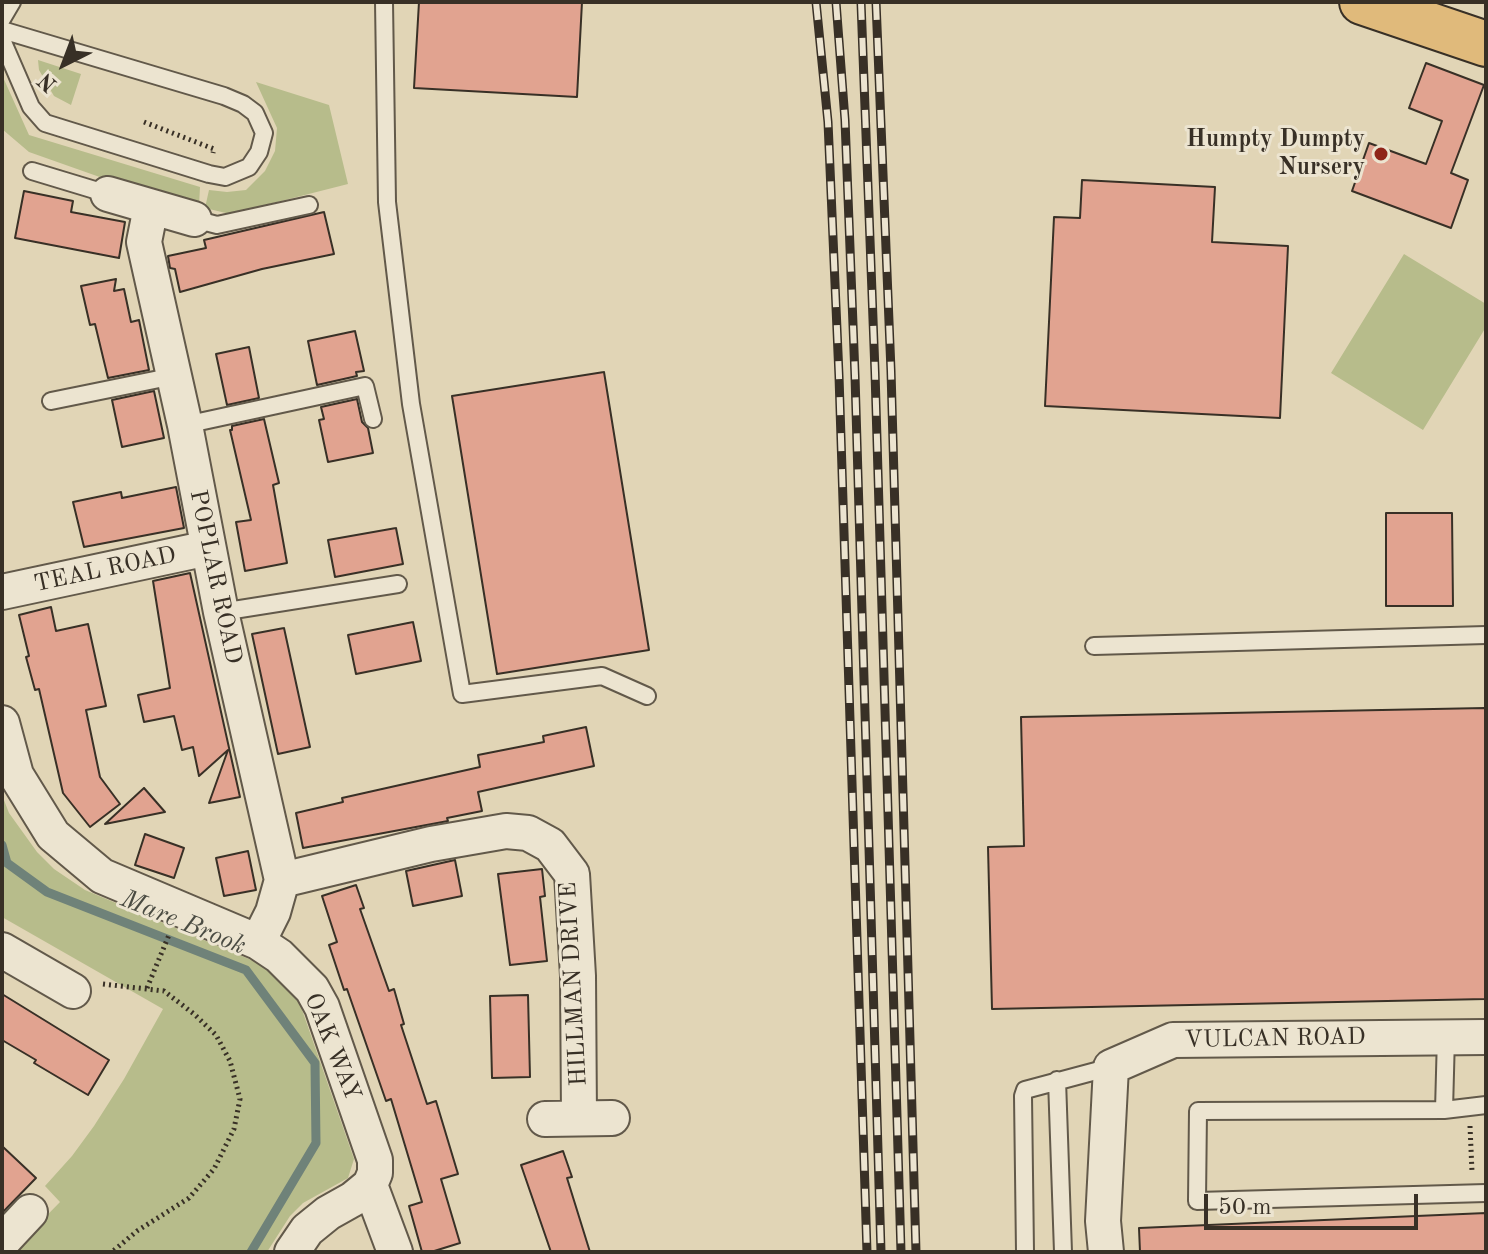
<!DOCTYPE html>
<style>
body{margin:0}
#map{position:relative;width:1488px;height:1254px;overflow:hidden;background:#e1d5b6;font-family:"Old Standard TT",serif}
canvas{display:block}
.frame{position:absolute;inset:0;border:4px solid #383026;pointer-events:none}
.north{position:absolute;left:24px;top:24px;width:80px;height:80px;-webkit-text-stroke:6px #ece4d0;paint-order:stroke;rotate:222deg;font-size:22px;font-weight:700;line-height:32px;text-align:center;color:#383026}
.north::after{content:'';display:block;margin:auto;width:28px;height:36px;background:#383026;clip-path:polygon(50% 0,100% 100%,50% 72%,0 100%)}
.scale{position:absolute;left:1204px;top:1194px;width:214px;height:36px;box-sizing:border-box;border:4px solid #383026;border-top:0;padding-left:10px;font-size:24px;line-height:28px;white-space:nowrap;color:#383026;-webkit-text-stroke:6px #ece4d0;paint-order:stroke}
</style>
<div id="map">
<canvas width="1488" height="1254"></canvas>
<div class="frame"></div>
<div class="north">N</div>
<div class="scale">50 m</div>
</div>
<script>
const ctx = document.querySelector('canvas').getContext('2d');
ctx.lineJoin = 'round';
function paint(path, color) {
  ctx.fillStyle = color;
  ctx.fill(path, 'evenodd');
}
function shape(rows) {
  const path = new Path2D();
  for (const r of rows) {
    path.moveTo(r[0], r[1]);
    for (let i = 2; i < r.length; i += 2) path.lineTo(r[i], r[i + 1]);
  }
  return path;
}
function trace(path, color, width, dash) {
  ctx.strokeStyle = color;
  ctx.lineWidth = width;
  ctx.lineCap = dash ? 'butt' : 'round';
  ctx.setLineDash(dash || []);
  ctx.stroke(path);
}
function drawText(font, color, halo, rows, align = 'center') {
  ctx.font = font + ' "Old Standard TT",serif';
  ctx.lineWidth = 6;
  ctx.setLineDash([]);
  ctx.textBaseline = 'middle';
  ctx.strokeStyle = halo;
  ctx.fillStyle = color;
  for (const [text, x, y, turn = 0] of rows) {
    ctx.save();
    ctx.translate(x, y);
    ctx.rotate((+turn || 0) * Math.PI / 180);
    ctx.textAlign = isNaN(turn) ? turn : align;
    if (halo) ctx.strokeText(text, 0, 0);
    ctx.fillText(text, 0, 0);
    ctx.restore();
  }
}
paint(shape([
 [38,60,81,74,71,105,54,96,39,70],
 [2,75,29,135,200,187,199,206,111,181,29,152,2,129],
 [256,82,329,105,348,184,230,214,205,208,209,190,227,192,246,190,265,171,275,151,277,128],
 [1404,254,1486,304,1486,327,1423,430,1331,373],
 [2,795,9,813,37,852,54,869,85,890,256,962,282,981,300,1004,354,1159,348,1178,303,1203,290,1216,267,1252,11,1252,60,1202,45,1186,72,1156,94,1126,124,1079,163,1009,2,917]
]), '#b7bc8b');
trace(shape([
 [2,845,7,863,47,892,246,970,315,1063,316,1143,251,1252]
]), '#6f8279', 9);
const building = shape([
 [419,2,582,2,577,97,414,88,419,2],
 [1426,63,1484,85,1451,173,1468,180,1451,228,1352,191,1369,143,1426,164,1442,121,1409,108,1426,63],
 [1082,180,1215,187,1212,242,1288,246,1280,418,1045,406,1054,217,1080,218,1082,180],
 [24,191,73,201,71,212,125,222,119,258,15,238,24,191],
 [324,212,334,254,262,269,180,292,175,269,170,268,168,256,206,248,204,240,324,212],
 [116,279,114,291,124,289,131,322,139,320,149,370,108,378,95,324,90,325,81,286,116,279],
 [355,331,364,371,356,372,357,376,317,385,308,341,355,331],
 [249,347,259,398,227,405,216,354,249,347],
 [604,372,649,650,497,674,452,396,604,372],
 [154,391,164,438,122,447,112,400,154,391],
 [357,399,362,422,368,428,373,453,328,462,319,420,324,419,321,407,357,399],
 [264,419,279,483,273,485,287,563,245,571,236,522,251,520,230,430,232,430,232,426,264,419],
 [176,487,184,528,84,547,73,502,121,492,122,498,176,487],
 [1386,513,1452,513,1453,606,1386,606,1386,513],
 [396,528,403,564,335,577,328,540,396,528],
 [190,573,240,797,209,803,228,750,199,776,193,747,182,750,174,716,144,722,138,695,170,688,153,581,190,573],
 [51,607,56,631,88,624,106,706,86,710,100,777,120,804,90,827,63,793,39,689,35,690,26,657,29,656,19,615,51,607],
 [413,622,421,661,356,674,348,635,413,622],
 [284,628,310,747,278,754,252,634,284,628],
 [1485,708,1486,999,992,1009,988,847,1024,846,1021,717,1485,708],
 [586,727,594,766,478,792,482,811,447,818,448,821,303,848,296,813,343,802,342,798,480,767,478,755,544,742,543,736,586,727],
 [144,788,165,812,105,824,144,788],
 [145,834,184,848,174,878,135,865,145,834],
 [248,851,256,890,224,896,216,858,248,851],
 [455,860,462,896,413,906,406,871,455,860],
 [542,869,545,896,540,897,547,961,510,965,498,874,542,869],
 [356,885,364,908,360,909,389,991,394,989,404,1024,401,1025,427,1104,436,1101,458,1174,441,1179,460,1243,431,1252,422,1252,409,1206,422,1202,391,1099,386,1101,347,989,344,990,329,945,337,942,322,896,356,885],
 [2,994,109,1060,88,1095,34,1063,36,1060,2,1040,2,994],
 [528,995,530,1077,492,1078,490,996,528,995],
 [2,1146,36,1178,2,1213,2,1146],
 [563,1151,572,1177,567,1178,590,1252,551,1252,521,1165,563,1151],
 [1486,1213,1486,1252,1140,1252,1139,1228,1486,1213]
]);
paint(building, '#e1a390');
trace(building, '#383026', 2);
const service = shape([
 [384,2,387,202,411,404,462,694,602,676,647,696],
 [2,19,12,2],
 [2,30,224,96,243,104,255,113,264,133,259,152,249,167,225,177,209,174,45,123,31,107,2,40],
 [32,171,108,194],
 [194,219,217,225,309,205],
 [51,401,174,376],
 [185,425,365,386,373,419],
 [221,612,398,584],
 [1094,646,1486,635],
 [1057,1080,1063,1252],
 [1486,1105,1444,1110,1198,1111,1197,1201,1486,1193],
 [1444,1110,1446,1036],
 [1025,1252,1023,1096,1025,1090,1111,1067]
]);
const minor = shape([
 [108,194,194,219],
 [151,207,144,242,185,425,221,612,282,880,273,912,258,942],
 [2,592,208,548],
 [2,723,16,775,53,835,102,876,258,942,279,956,312,989,322,1007,375,1160,375,1173,370,1185,353,1199,328,1213,307,1230,292,1252],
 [282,880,431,844,506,831,528,833,550,845,572,874,578,976,579,1118],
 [2,950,73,991],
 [545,1119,612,1118],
 [370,1185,395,1252],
 [2,1242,30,1212],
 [1106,1252,1103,1221,1111,1067,1173,1040,1486,1037]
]);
const trunk = shape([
 [1362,2,1486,44]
]);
trace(service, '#62594a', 20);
trace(minor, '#62594a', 38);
trace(trunk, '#383026', 48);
trace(shape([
 [144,122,214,149,213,153],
 [103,984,164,991,194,1014,216,1035,230,1061,240,1099,234,1129,214,1169,189,1198,137,1231,112,1252],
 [147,988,169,935],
 [1470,1126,1472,1172]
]), '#383026', 5, [2, 4]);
trace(service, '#ece4d0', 16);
trace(minor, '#ece4d0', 34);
trace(trunk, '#e0ba7b', 44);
const rail = shape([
 [816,2,828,122,839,376,867,1252],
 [836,2,845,120,855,376,881,1252],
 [861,2,875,372,901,1252],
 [876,2,891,371,916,1252]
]);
trace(rail, '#383026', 9);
trace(rail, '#ece4d0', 6, [18]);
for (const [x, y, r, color] of [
 [1381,154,8,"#8f2418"]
]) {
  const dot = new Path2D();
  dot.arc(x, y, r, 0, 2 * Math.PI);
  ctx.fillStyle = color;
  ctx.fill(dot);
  trace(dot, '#ece4d0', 3);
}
drawText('bold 24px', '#383026', '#ece4d0', [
 ["Humpty Dumpty",1365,140],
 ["Nursery",1365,168]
], 'right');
drawText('24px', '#383026', '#ece4d0', [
 ["TEAL ROAD",105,570,-12],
 ["POPLAR ROAD",215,577,78],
 ["HILLMAN DRIVE",574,984,-93],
 ["VULCAN ROAD",1275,1039,-1],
 ["OAK WAY",332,1047,68]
]);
drawText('italic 26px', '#4a4b42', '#ece4d0', [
 ["Mare Brook",183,923,22]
]);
</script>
